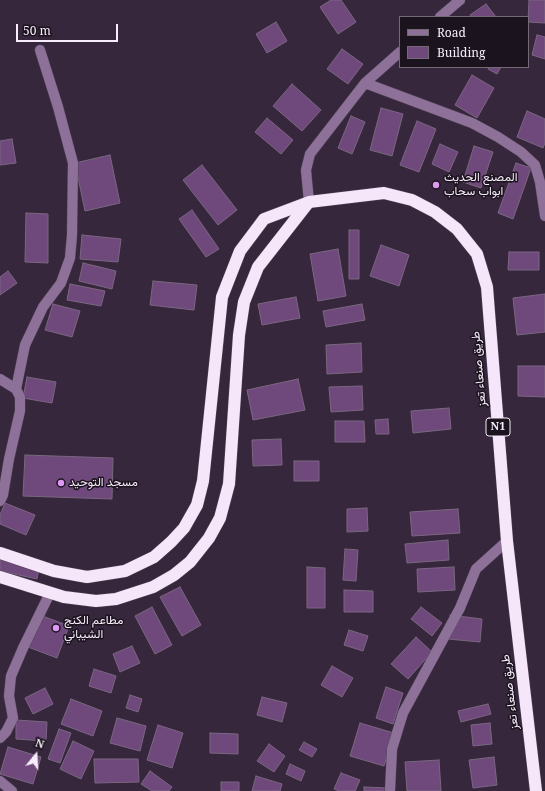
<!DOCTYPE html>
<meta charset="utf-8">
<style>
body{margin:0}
#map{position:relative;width:545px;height:791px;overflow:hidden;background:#37273d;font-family:"Noto Serif",serif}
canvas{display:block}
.legend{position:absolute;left:399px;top:16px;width:130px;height:52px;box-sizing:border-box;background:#1b131d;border:1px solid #736a76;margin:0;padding:5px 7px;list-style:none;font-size:12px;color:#f8edfc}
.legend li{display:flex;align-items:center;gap:8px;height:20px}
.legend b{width:20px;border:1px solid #736a76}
.north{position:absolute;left:16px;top:735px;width:40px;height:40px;-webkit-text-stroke:3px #1b131d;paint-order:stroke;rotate:18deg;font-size:11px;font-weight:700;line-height:16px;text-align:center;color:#f8edfc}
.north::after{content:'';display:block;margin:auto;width:14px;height:18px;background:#f8edfc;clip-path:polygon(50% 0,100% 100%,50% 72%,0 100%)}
.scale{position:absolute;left:16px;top:24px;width:102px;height:18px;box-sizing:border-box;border:2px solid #f8edfc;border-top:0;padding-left:5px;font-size:12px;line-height:14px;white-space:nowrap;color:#f8edfc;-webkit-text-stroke:3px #1b131d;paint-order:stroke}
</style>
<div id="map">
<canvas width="545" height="791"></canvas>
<ul class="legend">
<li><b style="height:5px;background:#8e7198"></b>Road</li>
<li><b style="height:11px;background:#6f497c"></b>Building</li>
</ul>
<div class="north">N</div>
<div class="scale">50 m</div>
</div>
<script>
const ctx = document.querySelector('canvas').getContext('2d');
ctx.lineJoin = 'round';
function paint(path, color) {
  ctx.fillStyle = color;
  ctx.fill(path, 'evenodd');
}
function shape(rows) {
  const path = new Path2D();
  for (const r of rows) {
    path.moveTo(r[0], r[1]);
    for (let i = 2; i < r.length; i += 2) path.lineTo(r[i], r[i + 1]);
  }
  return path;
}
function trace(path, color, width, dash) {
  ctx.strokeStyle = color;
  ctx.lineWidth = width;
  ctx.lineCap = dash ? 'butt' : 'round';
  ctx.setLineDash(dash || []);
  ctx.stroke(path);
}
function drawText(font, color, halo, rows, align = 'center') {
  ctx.font = font + ' "Noto Serif",Vazirmatn,serif';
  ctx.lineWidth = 3;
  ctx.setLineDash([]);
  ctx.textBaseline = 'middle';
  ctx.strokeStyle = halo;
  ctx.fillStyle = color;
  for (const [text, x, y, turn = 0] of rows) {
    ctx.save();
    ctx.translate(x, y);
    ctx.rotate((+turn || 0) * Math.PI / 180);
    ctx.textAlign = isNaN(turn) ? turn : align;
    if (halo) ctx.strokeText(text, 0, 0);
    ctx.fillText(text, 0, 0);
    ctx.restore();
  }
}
const building = shape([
 [331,0,341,0,356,22,338,34,320,7,331,0],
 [529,0,545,0,545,23,528,22,529,0],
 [486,4,496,17,471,17,470,15,486,4],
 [276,22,287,41,267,53,256,34,276,22],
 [537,35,545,37,545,59,532,55,537,35],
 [342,49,363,64,348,84,327,69,342,49],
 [489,67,501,67,497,74,488,69,489,67],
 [472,75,494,88,477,118,455,105,472,75],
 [292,84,321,110,302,131,273,106,292,84],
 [381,108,403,114,392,156,370,150,381,108],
 [527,111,545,119,545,143,543,148,517,137,527,111],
 [351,116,365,122,352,154,338,148,351,116],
 [267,118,293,140,281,154,255,132,267,118],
 [417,121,436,129,419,172,400,165,417,121],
 [12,139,16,163,0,165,0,141,12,139],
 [440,144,458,152,449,172,432,164,440,144],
 [474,146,493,152,481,188,463,182,474,146],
 [110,155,120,203,85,211,75,163,110,155],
 [516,163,531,168,513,219,498,213,516,163],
 [202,165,237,210,218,225,183,180,202,165],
 [192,210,219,249,206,257,179,219,192,210],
 [26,213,48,214,48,263,25,262,26,213],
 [349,230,359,230,359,279,349,279,349,230],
 [82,235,121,239,118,262,80,259,82,235],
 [381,245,409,255,399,286,370,276,381,245],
 [338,249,346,296,318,301,310,254,338,249],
 [509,252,539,252,539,270,508,270,509,252],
 [83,263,116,271,112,289,79,281,83,263],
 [8,271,17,283,0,295,0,277,8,271],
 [153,281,197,285,194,310,150,305,153,281],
 [70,284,105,291,101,306,67,300,70,284],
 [545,294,545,332,517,335,513,298,545,294],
 [296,297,300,318,262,325,258,304,296,297],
 [53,304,80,311,72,337,45,330,53,304],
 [362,304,365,320,326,327,323,311,362,304],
 [361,343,362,372,327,374,326,345,361,343],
 [518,366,545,366,545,397,518,396,518,366],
 [27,377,56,382,52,403,23,398,27,377],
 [298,379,305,410,253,420,247,390,298,379],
 [362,386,363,410,331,412,329,387,362,386],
 [449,408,451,429,413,433,411,411,449,408],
 [388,419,389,434,376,434,375,420,388,419],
 [335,421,364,421,365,442,335,442,335,421],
 [281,439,282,465,253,466,252,440,281,439],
 [25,455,113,458,112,499,23,496,25,455],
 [294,461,319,461,319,481,294,481,294,461],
 [5,503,35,515,26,535,0,524,0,515,5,503],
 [367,508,368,531,347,532,347,509,367,508],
 [458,509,460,533,412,536,410,512,458,509],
 [448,540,449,560,407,563,405,544,448,540],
 [345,549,358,550,356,581,343,580,345,549],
 [0,554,40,562,37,579,0,571,0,554],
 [307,567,325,568,325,608,307,608,307,567],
 [454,567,455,590,418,592,417,569,454,567],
 [180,587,201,625,182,636,160,597,180,587],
 [344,590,373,591,373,612,344,612,344,590],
 [152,607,172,645,155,654,135,616,152,607],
 [421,607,442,623,432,636,411,619,421,607],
 [40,615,69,626,57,658,28,647,40,615],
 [450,615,482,619,480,642,448,639,450,615],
 [349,630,368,636,363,651,344,645,349,630],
 [416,637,432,652,408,679,391,664,416,637],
 [132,646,140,663,120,672,113,654,132,646],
 [332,666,353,678,342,697,321,685,332,666],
 [94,669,116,676,111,693,89,686,94,669],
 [386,687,403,693,393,724,376,718,386,687],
 [45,688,53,704,33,714,25,698,45,688],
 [130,695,142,699,138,712,126,708,130,695],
 [262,697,287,703,282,722,257,715,262,697],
 [71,699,102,711,93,736,61,724,71,699],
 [488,704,491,714,461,722,458,711,488,704],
 [117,718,146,726,140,751,110,743,117,718],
 [16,720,47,722,46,741,16,739,16,720],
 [360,723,394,733,384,766,350,756,360,723],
 [490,723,492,744,473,746,471,725,490,723],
 [158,725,183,733,172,768,147,760,158,725],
 [59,729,71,733,60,763,48,759,59,729],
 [210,733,238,734,238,754,210,753,210,733],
 [73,741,94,751,81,779,60,769,73,741],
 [304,742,317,749,312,757,299,750,304,742],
 [269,744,285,756,274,772,257,761,269,744],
 [8,747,41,757,33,784,0,774,8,747],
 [494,757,497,785,473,788,469,760,494,757],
 [94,759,138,759,139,782,95,783,94,759],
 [439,760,441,791,407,791,405,762,439,760],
 [290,764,305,771,301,781,286,774,290,764],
 [150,771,172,787,169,791,152,791,141,784,150,771],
 [341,773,360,780,355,791,339,791,334,789,341,773],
 [256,776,282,784,280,791,252,791,256,776],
 [221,782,239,782,239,791,221,791,221,782],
 [364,787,388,788,388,791,364,791,364,787]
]);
paint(building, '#6f497c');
trace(building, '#7a6780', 1);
const minor = shape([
 [440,17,460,0],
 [365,83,472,123,498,137,521,152,535,165,540,182,545,216],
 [309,202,306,170,310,154,365,83,400,52],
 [0,379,16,389,20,397,20,411,9,459,3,495,0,501],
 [16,389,25,345,43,307,61,283,70,258,72,235,73,163,58,107,40,50],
 [0,738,6,732,13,718,9,696,11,676,23,648,50,593],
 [0,781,12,791],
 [390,791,392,749,403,713,460,608,476,569,507,541]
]);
const highway = shape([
 [0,553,54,571,87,577,125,571,154,557,171,542,184,528,197,505,203,481,222,297,240,251,264,219,309,202,384,193,412,200,435,212,457,229,477,254,487,287,507,541,536,791],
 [0,577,64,597,96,601,116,599,153,587,174,575,190,562,209,538,220,518,229,484,239,335,244,302,258,267,308,203]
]);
trace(minor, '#524358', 11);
trace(highway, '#524358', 13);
trace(minor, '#8e7198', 10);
trace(highway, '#f5e6fa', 12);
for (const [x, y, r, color] of [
 [436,185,4,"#dd99f4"],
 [61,483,4,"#dd99f4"],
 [56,628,4,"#dd99f4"]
]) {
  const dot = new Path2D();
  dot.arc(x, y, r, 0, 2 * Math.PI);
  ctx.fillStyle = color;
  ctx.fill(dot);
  trace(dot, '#1b131d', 1.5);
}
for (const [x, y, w] of [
 [498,427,24]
]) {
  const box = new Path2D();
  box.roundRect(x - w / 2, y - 9, w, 18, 3);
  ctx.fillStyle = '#1b131d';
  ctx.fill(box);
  trace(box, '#f8edfc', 1);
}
drawText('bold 11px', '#f8edfc', null, [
 ["N1",498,427]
]);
drawText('12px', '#f8edfc', '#1b131d', [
 ["المصنع الحديث",444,178],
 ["ابواب سحاب",444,192],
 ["مسجد التوحيد",69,483],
 ["مطاعم الكنج",64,621],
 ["الشيباني",64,635]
], 'left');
drawText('12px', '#f8edfc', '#1b131d', [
 ["طريق صنعاء تعز",479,369,-95],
 ["طريق صنعاء تعز",510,692,-97]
]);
</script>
